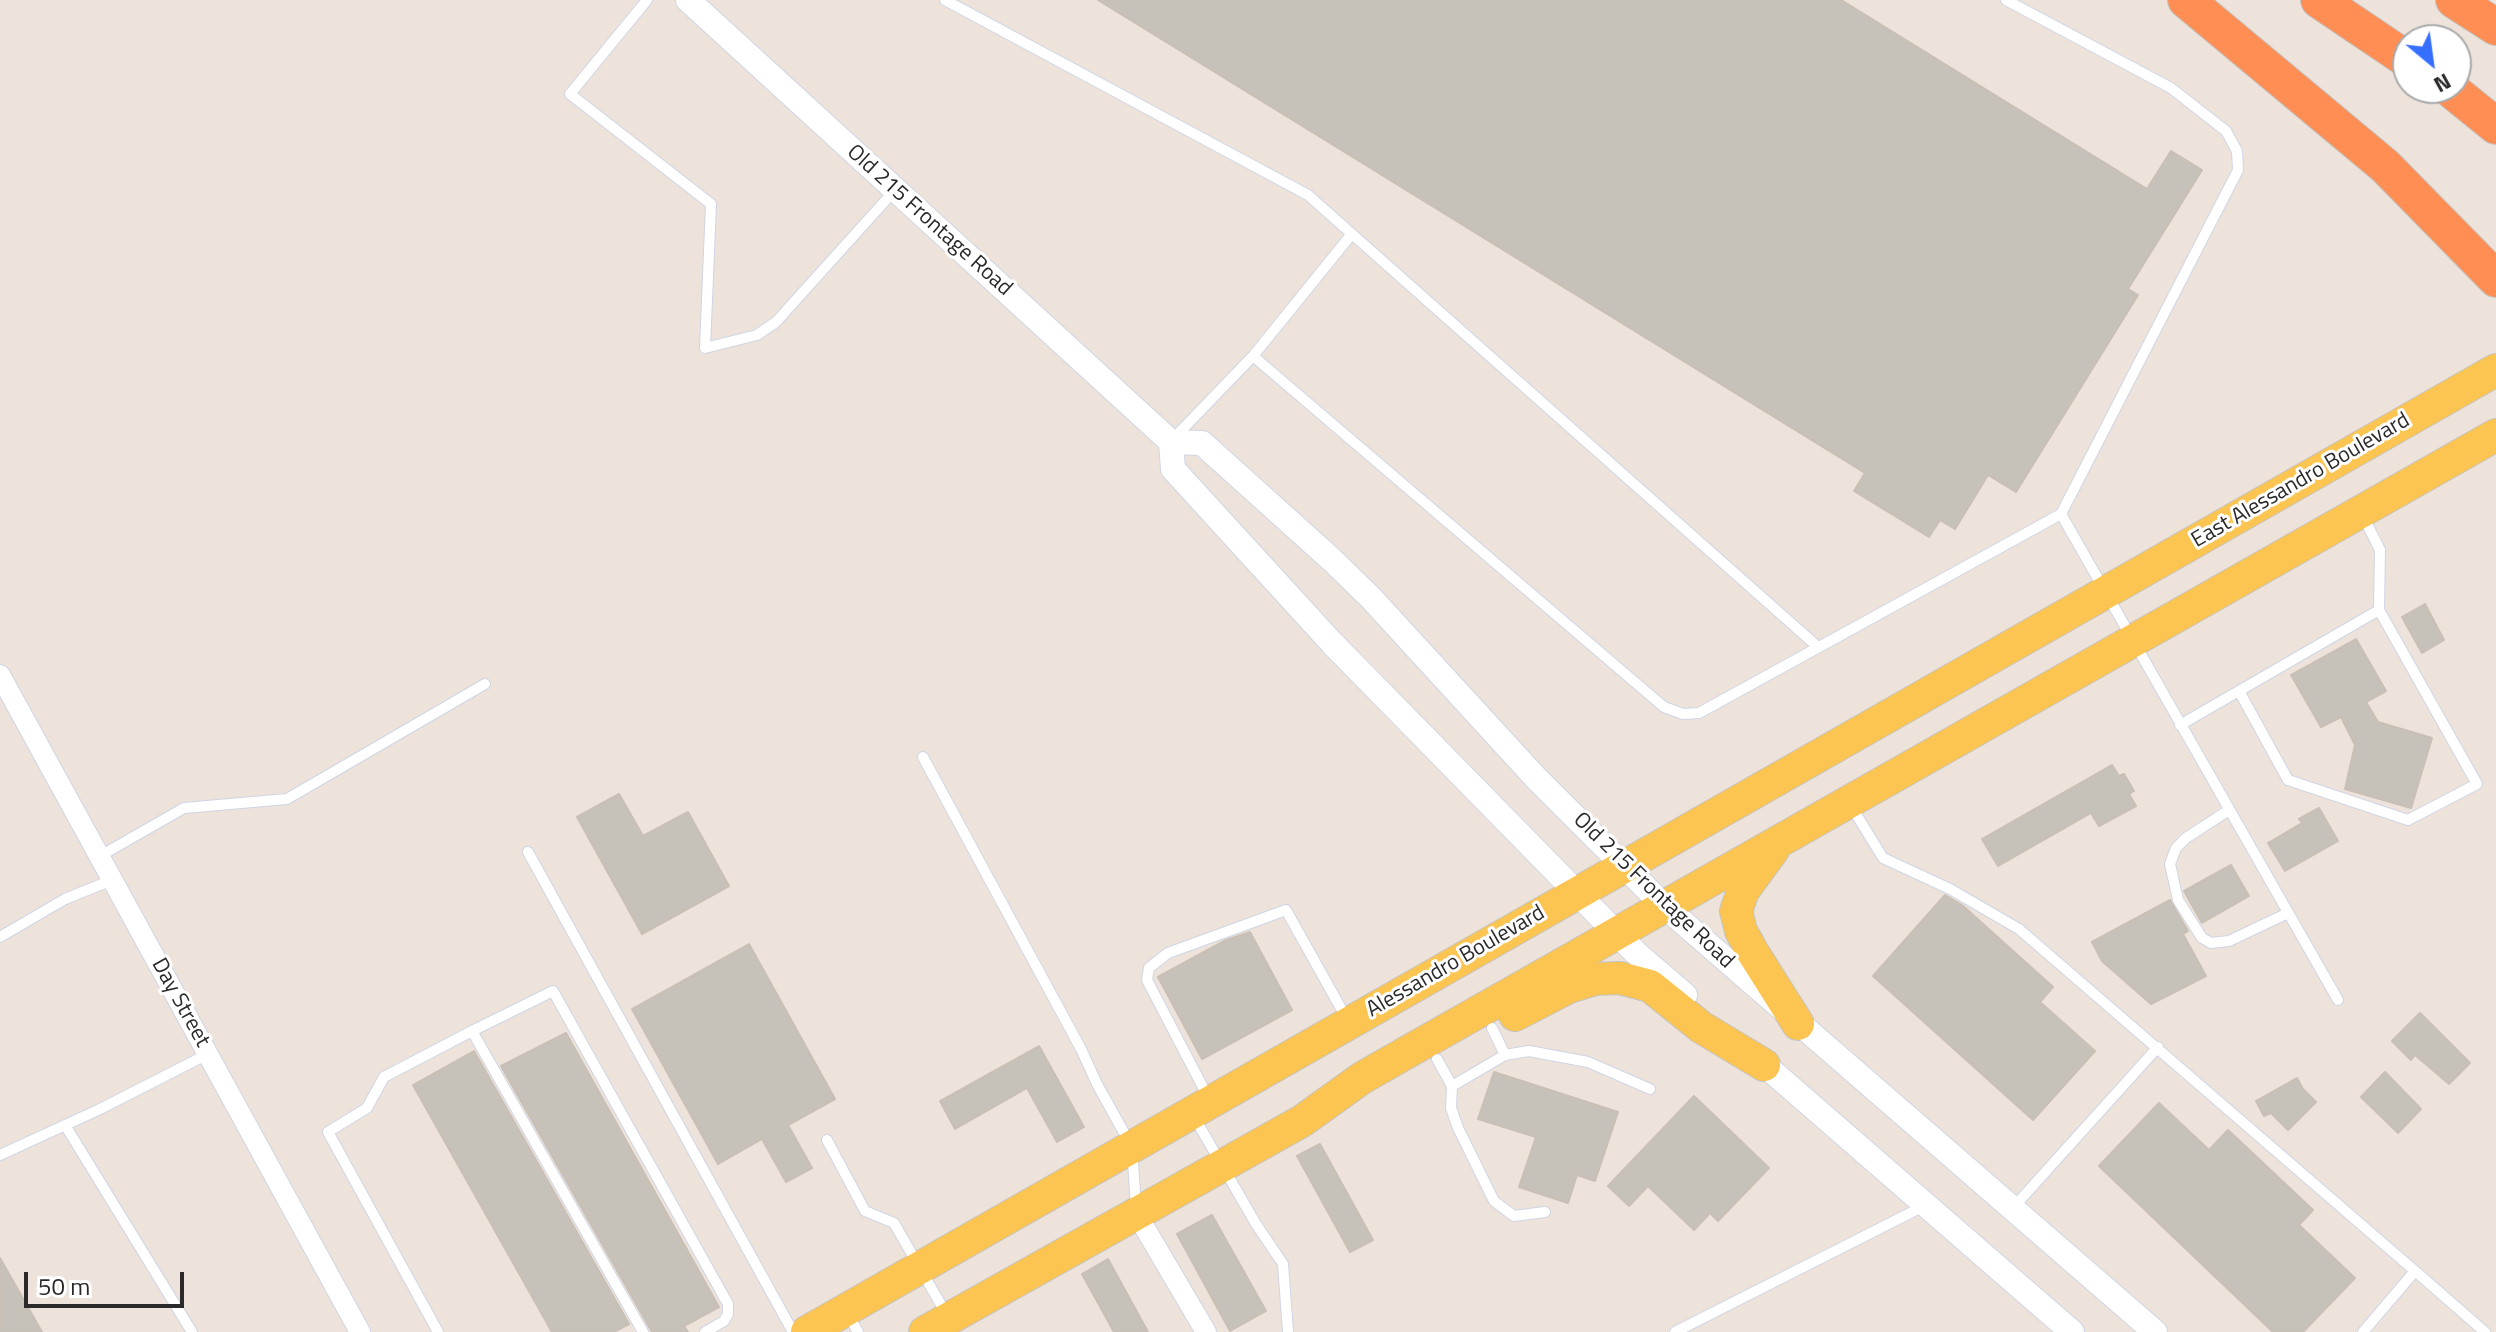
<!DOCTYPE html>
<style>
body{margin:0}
#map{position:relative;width:2496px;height:1332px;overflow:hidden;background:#ede3da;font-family:"Titillium Web",sans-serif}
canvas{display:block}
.north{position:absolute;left:2392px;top:24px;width:80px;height:80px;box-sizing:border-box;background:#fff;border:2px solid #aaa;border-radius:50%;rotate:151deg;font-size:22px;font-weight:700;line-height:32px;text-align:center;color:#2a2a2a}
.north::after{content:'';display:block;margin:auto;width:28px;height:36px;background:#366eff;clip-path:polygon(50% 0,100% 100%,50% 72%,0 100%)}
.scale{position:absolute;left:24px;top:1272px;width:160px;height:36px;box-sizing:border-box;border:4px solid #2a2a2a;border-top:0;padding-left:10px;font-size:24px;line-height:28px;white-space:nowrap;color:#2a2a2a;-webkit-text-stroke:6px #fff;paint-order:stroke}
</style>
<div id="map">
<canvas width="2496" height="1332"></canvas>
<div class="north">N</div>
<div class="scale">50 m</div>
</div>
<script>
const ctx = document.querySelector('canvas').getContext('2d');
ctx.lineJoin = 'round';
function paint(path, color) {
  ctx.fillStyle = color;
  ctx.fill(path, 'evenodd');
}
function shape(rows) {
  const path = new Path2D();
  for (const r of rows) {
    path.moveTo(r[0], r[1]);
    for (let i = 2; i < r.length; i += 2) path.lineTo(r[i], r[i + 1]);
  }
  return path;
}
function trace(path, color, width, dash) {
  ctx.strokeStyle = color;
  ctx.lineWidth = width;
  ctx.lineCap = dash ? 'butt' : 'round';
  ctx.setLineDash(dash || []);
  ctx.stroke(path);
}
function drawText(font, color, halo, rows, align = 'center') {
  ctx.font = font + ' "Titillium Web",sans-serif';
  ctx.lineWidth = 6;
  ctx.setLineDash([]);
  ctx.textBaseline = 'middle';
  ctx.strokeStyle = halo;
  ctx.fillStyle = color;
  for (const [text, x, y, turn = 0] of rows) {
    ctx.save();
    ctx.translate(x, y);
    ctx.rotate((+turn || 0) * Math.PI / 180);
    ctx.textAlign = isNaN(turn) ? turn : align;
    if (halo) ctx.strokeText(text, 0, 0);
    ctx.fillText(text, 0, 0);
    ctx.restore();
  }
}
const building = shape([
 [1098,0,1841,0,2147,189,2171,151,2202,170,2128,289,2138,295,2016,492,1988,475,1955,529,1940,520,1929,537,1854,491,1865,473,1098,0],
 [2425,604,2444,640,2422,653,2402,617,2425,604],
 [2356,639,2386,691,2366,702,2378,722,2432,738,2411,808,2345,789,2355,745,2341,717,2321,727,2291,675,2356,639],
 [2112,765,2119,776,2124,774,2134,791,2129,794,2136,806,2099,826,2091,813,1998,866,1982,839,2112,765],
 [619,794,643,836,688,812,729,886,642,934,577,817,619,794],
 [2319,808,2338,841,2285,871,2268,843,2302,823,2299,819,2319,808],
 [2231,865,2249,896,2202,923,2184,891,2231,865],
 [1945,895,1962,905,2053,987,2040,1002,2095,1051,2033,1120,1873,976,1945,895],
 [2170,900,2188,931,2183,934,2206,976,2151,1004,2102,961,2092,942,2170,900],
 [1250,932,1292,1010,1202,1059,1158,977,1226,940,1250,932],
 [749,944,835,1099,788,1125,812,1168,786,1182,762,1139,718,1164,632,1009,749,944],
 [2420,1013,2470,1063,2449,1084,2415,1055,2411,1060,2392,1041,2420,1013],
 [566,1033,719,1307,684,1326,688,1332,652,1332,501,1066,566,1033],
 [1039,1046,1084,1127,1057,1142,1027,1088,955,1129,940,1101,1039,1046],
 [474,1051,629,1324,614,1332,552,1332,413,1085,474,1051],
 [1494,1072,1618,1112,1595,1181,1577,1175,1568,1203,1519,1187,1536,1137,1478,1119,1494,1072],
 [2385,1072,2421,1109,2398,1133,2361,1097,2385,1072],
 [2297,1078,2303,1089,2316,1102,2288,1130,2271,1113,2264,1116,2256,1101,2297,1078],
 [1694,1096,1769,1168,1718,1221,1710,1213,1694,1230,1648,1186,1629,1206,1608,1186,1694,1096],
 [2159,1103,2209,1150,2228,1130,2313,1210,2299,1225,2355,1278,2303,1332,2273,1332,2099,1166,2159,1103],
 [1320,1144,1373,1240,1350,1252,1297,1156,1320,1144],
 [1212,1215,1266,1311,1230,1331,1177,1234,1212,1215],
 [0,1258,42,1332,0,1332,0,1258],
 [1108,1259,1148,1332,1114,1332,1082,1274,1108,1259]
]);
paint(building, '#c7c2b9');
trace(building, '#c9bfb4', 2);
const service = shape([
 [647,0,570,94,711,204,705,348,757,335,776,322,895,190],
 [945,0,1308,195,1818,647],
 [1253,356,1664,707,1683,714,1699,713,2061,514,2238,170,2237,151,2226,131,2171,88,2006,0],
 [1172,440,1253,356,1351,235],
 [2061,514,2338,1000],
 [2239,691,2288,780,2408,820,2477,784,2379,610],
 [2180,725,2379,610,2380,550,2362,514],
 [923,757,1081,1049,1097,1084,1132,1147,1136,1207],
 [1851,806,1883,858,1950,889,2019,929,2415,1271,2363,1332],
 [2229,810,2186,838,2176,848,2170,864,2178,900,2202,938,2211,943,2229,941,2288,913],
 [528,852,793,1332],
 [100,856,184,808,287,799,485,684],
 [0,937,65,899,112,880],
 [1492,1028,1505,1055],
 [472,1031,553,991,728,1304,728,1314,724,1321,705,1332],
 [1437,1059,1452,1086],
 [1209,1099,1147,980,1149,968,1168,953,1286,910,1348,1021],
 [1193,1115,1256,1224,1283,1264,1288,1332],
 [65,1125,192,1332],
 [827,1140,865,1211,894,1223,948,1317],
 [0,1155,98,1110,208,1054],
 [2012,1209,2158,1047],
 [1545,1212,1514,1216,1494,1201,1458,1128,1451,1108,1452,1086,1505,1055,1529,1051,1588,1062,1650,1089],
 [2415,1271,2485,1332],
 [847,1312,858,1332],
 [438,1332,328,1132,367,1108,384,1077,472,1031,643,1332],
 [1675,1332,1926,1205]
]);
const minor = shape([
 [0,675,360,1332],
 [1136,1213,1206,1332]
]);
const tertiary = shape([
 [688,0,1171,442,1202,443,1332,560,1371,598,1536,778,1664,906,2155,1332],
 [1171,442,1173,469,1332,643,1636,953,1685,995],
 [1752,1054,2072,1332]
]);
const primary = shape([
 [1773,850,1743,891,1736,911,1741,931,1752,951,1798,1024],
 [1515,1015,1569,987,1595,979,1620,978,1650,986,1701,1027,1764,1065],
 [807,1332,2496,370],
 [925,1332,1302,1121,1362,1078,1411,1050,2496,435]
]);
const motorway = shape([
 [2186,0,2385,166,2496,279],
 [2319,0,2408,60],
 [2454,0,2496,27],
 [2449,88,2496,126]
]);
trace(service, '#cfd5e4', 12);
trace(minor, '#cfd5e4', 22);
trace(tertiary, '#cfd5e4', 26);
trace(primary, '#c3c3c3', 34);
trace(motorway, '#c3c3c3', 38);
trace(service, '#fff', 10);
trace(minor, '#fff', 20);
trace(tertiary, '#fff', 24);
trace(primary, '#fcc450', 32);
trace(motorway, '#ff8e54', 36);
drawText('22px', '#2a2a2a', '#fff', [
 ["Old 215 Frontage Road",929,221,42],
 ["East Alessandro Boulevard",2301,481,-30],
 ["Old 215 Frontage Road",1653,891,44],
 ["Alessandro Boulevard",1456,962,-30],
 ["Day Street",180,1003,61]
]);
</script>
